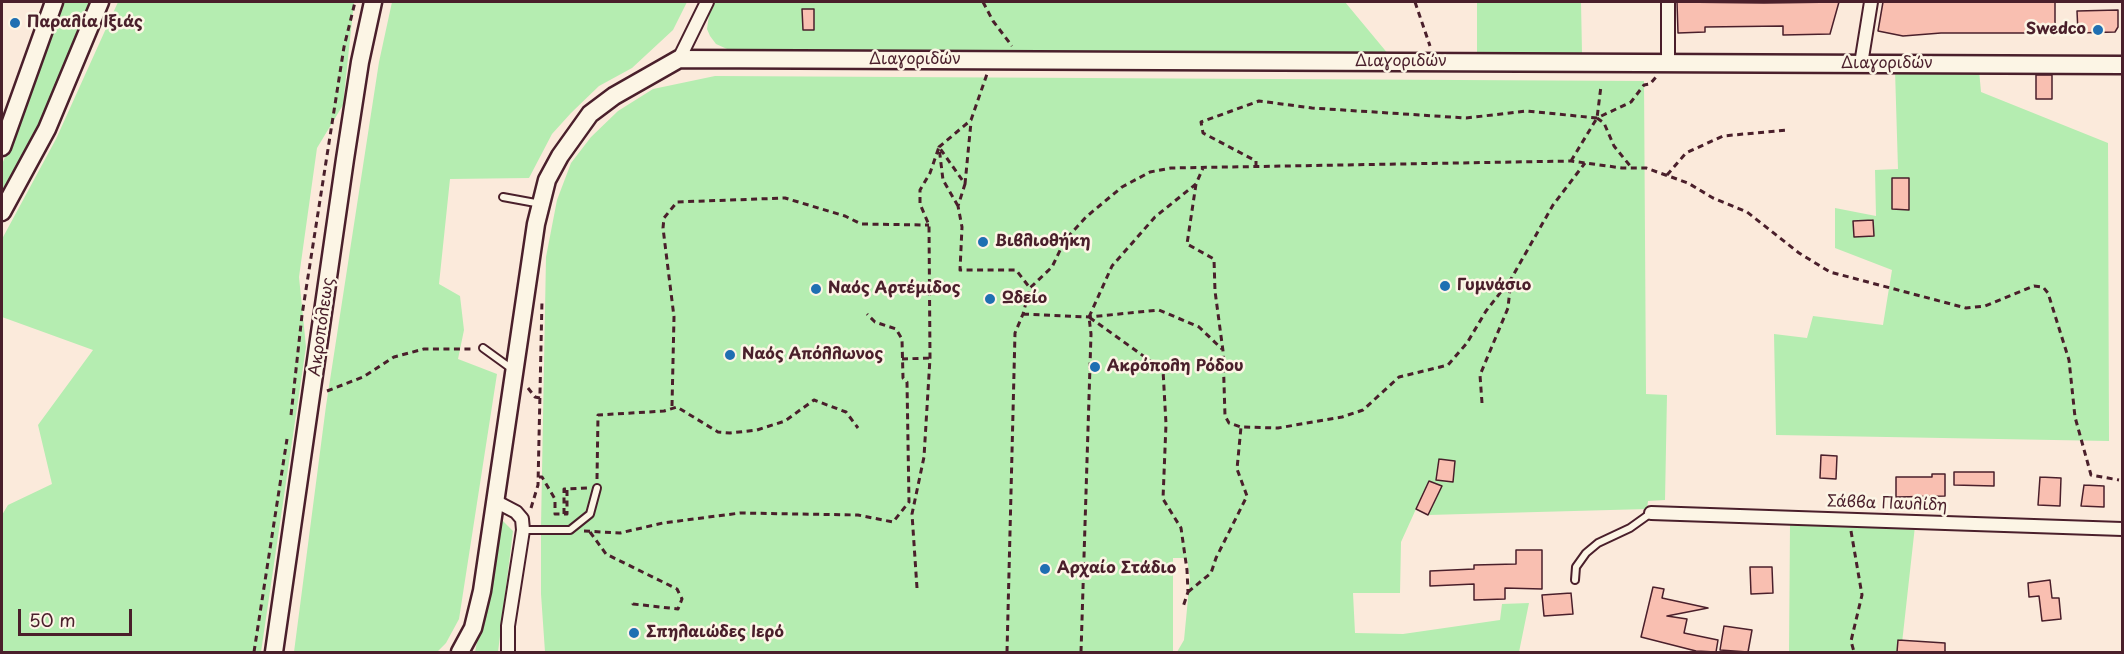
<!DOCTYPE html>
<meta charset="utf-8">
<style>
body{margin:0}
#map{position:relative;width:2124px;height:654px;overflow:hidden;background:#fbeadb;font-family:"Playpen Sans",sans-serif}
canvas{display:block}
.frame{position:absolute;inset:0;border:3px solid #4a1f2b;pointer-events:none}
.scale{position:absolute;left:18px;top:609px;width:114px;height:27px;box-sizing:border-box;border:3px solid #4a1f2b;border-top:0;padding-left:8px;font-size:18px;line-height:21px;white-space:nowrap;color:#4a1f2b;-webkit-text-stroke:4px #fcf5e5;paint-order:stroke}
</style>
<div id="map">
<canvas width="2124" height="654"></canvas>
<div class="frame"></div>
<div class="scale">50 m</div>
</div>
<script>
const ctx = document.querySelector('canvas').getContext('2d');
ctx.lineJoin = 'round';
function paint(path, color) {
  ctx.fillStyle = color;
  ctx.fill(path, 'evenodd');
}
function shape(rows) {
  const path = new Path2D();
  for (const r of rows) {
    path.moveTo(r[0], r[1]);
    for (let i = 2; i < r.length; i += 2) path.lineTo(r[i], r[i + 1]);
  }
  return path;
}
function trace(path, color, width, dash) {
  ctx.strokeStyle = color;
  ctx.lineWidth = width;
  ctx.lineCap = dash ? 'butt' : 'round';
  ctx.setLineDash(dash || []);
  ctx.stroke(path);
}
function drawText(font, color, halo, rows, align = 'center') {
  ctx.font = font + ' "Playpen Sans",sans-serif';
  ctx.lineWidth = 5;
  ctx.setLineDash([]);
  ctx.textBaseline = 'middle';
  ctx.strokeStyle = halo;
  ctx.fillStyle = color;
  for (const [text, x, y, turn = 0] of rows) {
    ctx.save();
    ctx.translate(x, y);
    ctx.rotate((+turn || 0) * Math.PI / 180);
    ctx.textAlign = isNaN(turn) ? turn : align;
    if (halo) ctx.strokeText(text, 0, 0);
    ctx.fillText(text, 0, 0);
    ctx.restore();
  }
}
paint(shape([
 [61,2,95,2,37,134,2,197,2,164,15,135],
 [118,2,354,2,343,105,317,148,303,248,299,277,306,347,261,652,2,652,2,515,8,505,52,484,38,425,93,350,2,317,2,239,56,139],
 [392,2,687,2,673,30,632,68,599,86,571,113,552,134,529,178,450,179,439,284,460,296,464,330,458,359,497,374,459,619,446,643,437,652,294,652,326,406,379,62],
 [711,2,1345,2,1389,55,736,53,716,44,710,36,707,29],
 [1477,2,1581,2,1582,53,1477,55],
 [1895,70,1979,70,1981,92,2108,143,2109,441,1776,435,1774,334,1807,338,1813,316,1883,325,1892,270,1835,248,1835,208,1876,216,1875,170,1898,169],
 [715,76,1644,81,1646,394,1667,395,1665,500,1648,501,1647,509,1428,515,1416,509,1401,542,1400,593,1353,593,1355,633,1403,634,1500,620,1502,604,1529,603,1519,652,1177,652,1184,640,1190,578,1187,558,1173,558,1173,652,545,652,541,594,541,526,546,257,557,200,571,163,591,137,618,111,653,89],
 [501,519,513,531,498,652,475,652],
 [1790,525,1915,526,1901,652,1789,652]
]), '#b5edb1');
const building = shape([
 [1677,2,1764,3,1839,2,1830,34,1783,35,1783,26,1705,27,1705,32,1678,33,1677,2],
 [1883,2,2055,2,2055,33,1941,33,1903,36,1878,31,1883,2],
 [802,9,814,9,814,30,803,30,802,9],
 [2118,10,2118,27,2115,32,2078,33,2077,11,2118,10],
 [2036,75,2052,75,2052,99,2036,99,2036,75],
 [1892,178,1909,178,1909,210,1892,209,1892,178],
 [1873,220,1874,236,1854,237,1853,221,1873,220],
 [1821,455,1837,456,1836,479,1820,478,1821,455],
 [1439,459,1455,461,1453,482,1436,480,1439,459],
 [1954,472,1994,472,1994,486,1954,485,1954,472],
 [1932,474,1945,474,1945,496,1896,497,1896,477,1932,477,1932,474],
 [2040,477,2061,478,2060,506,2038,505,2040,477],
 [1429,481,1442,486,1428,515,1416,509,1429,481],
 [2084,485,2104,486,2104,507,2081,506,2084,485],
 [1516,550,1542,550,1542,589,1505,588,1505,599,1474,600,1474,584,1430,586,1430,571,1474,569,1474,565,1516,564,1516,550],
 [1750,567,1772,567,1773,593,1751,594,1750,567],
 [2050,580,2052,598,2059,598,2061,619,2042,621,2039,596,2029,597,2028,583,2050,580],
 [1653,587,1664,589,1662,598,1708,608,1667,616,1687,619,1684,633,1718,640,1716,652,1696,651,1641,637,1653,587],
 [1571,593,1573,614,1544,616,1542,595,1571,593],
 [1724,626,1752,630,1748,652,1720,650,1724,626],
 [1898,640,1945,643,1945,652,1897,652,1898,640]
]);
paint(building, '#f9bfb1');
trace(building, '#4a1f2b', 1.5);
const lane = shape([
 [503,197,541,204],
 [483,348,512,369],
 [523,530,570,530,590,514,597,488],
 [1575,580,1576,567,1586,553,1598,543,1630,528,1651,513]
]);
const street = shape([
 [1668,2,1668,63],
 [679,59,707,2],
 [1861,64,1871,2],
 [495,501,516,512,522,519,523,530,508,626,508,652],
 [1651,513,2122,529]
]);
const secondary = shape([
 [2,147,54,2],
 [2,212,47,129,100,2],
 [274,652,345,159,360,62,373,2],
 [460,652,473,628,482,591,536,224,547,180,560,156,590,114,614,96,679,59,2122,65]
]);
trace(lane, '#4a1f2b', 10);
trace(street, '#4a1f2b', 16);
trace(secondary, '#4a1f2b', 21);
trace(shape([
 [983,2,993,21,1012,46],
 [1415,2,1430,46],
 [1597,118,1604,123,1614,146,1631,167],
 [1571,161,1597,118,1601,86],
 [1256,167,1256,161,1203,133,1201,122,1259,101,1312,108,1466,118,1527,111,1597,118,1631,102,1644,85,1650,84,1656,77],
 [1667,175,1686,153,1723,136,1787,130],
 [965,184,971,122],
 [1196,184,1187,244,1214,259,1215,291,1223,351,1225,416,1229,423,1241,427,1278,428,1342,417,1363,410,1399,377,1448,365,1467,343,1486,311,1511,279],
 [958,206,943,180,939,147,971,120,987,74],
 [1023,314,1089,317,1159,310,1199,327,1222,349],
 [1089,317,1112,266,1155,217,1196,184,1203,168],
 [902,359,930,358],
 [528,388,535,397,540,398],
 [327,391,363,377,394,357,424,349,472,349],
 [1482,403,1480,375,1508,308,1511,279,1553,205,1585,163],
 [672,406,674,317,663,228,664,218,677,202,785,198,845,216,861,224,929,225],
 [291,415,302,315,344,47,355,2],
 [539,477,542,477,555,499,555,514,564,514,564,489,588,488],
 [597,479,598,415,664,411,677,407,718,432,730,433,757,430,785,421,814,400,846,412,858,428],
 [531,508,538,485,542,300],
 [564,514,567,514,567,489],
 [584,531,620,533,663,523,740,513,858,515,893,522,909,502,907,382,903,378,902,339,896,329,875,322,867,314],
 [1851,531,1862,595,1851,641,1854,652],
 [590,532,606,554,677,589,682,599,678,609,633,604,633,600],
 [917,588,912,514,924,457,930,358,929,225,920,204,920,190,930,173,939,147,965,184,958,206,962,227,960,270,1016,270,1030,288],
 [1188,592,1211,573,1216,558,1247,496,1237,469,1241,427],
 [254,652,287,439],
 [1007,652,1015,333,1023,314,1030,288,1052,267,1065,240,1086,217,1122,187,1150,172,1171,168,1571,161,1622,168,1646,168,1688,183,1713,198,1747,212,1799,253,1830,272,1966,308,1985,306,2034,286,2043,287,2048,293,2069,360,2075,417,2091,475,2119,480],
 [1081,652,1091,334,1089,317,1163,370,1166,424,1163,499,1181,528,1187,570,1188,592,1183,607]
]), '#4a1f2b', 3, [6, 4.5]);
trace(lane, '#fcf5e5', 6);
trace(street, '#fcf5e5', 12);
trace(secondary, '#fcf5e5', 16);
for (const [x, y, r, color] of [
 [15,23,6,"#1f6fb2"],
 [2098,30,6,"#1f6fb2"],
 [983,242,6,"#1f6fb2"],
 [1445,286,6,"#1f6fb2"],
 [816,289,6,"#1f6fb2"],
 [990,299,6,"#1f6fb2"],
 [730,355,6,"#1f6fb2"],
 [1095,367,6,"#1f6fb2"],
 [1045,569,6,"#1f6fb2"],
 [634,633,6,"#1f6fb2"]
]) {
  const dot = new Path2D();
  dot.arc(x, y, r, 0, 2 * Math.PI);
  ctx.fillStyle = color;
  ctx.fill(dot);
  trace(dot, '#fcf5e5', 2);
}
drawText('bold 16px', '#4a1f2b', '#fcf5e5', [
 ["Παραλία Ιξιάς",27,23],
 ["Swedco",2086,30,"right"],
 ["Βιβλιοθήκη",995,242],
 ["Γυμνάσιο",1457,286],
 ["Ναός Αρτέμιδος",828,289],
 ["Ωδείο",1002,299],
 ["Ναός Απόλλωνος",742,355],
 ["Ακρόπολη Ρόδου",1107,367],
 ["Αρχαίο Στάδιο",1057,569],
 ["Σπηλαιώδες Ιερό",646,633]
], 'left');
drawText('16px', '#4a1f2b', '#fcf5e5', [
 ["Διαγοριδών",915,60],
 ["Διαγοριδών",1401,62],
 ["Διαγοριδών",1887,64],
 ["Ακροπόλεως",322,327,-82],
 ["Σάββα Παυλίδη",1887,504,2]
]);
</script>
